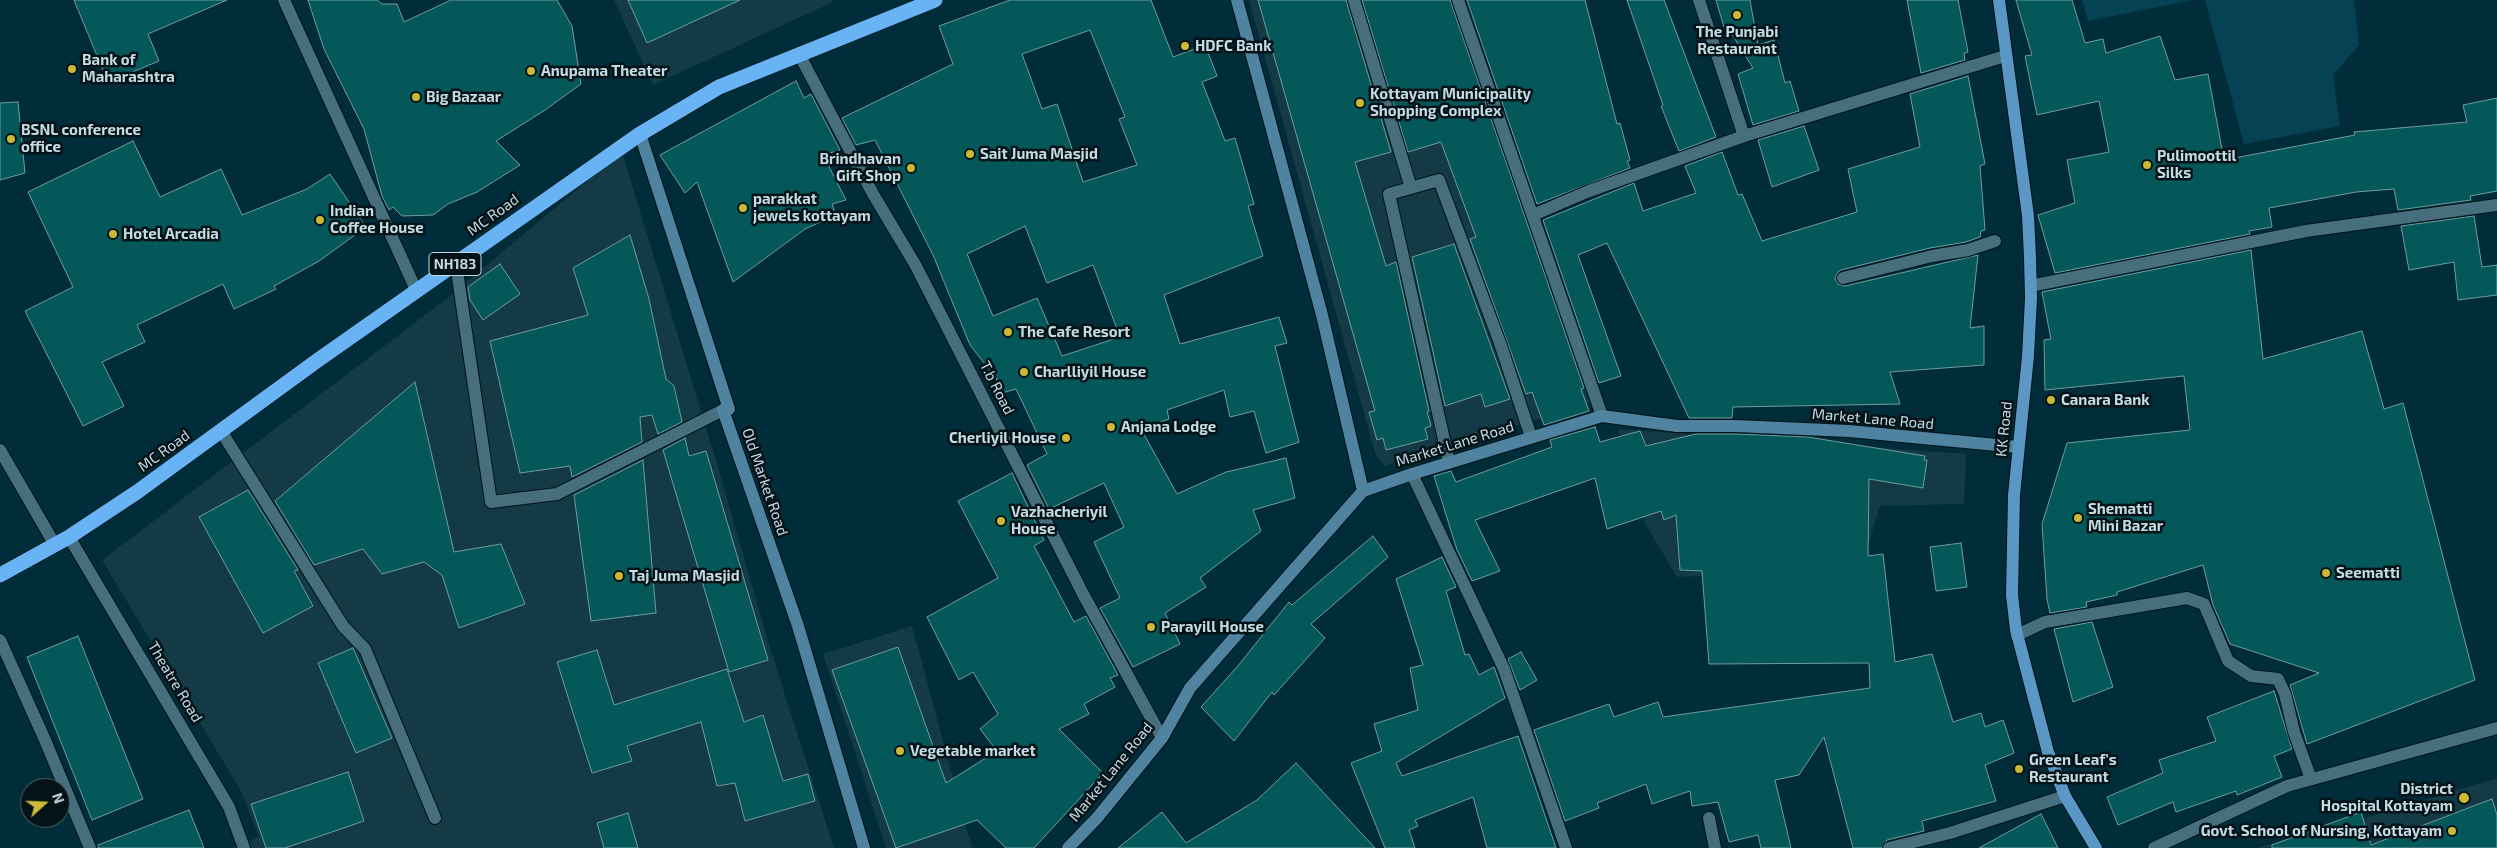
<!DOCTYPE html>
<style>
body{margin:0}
#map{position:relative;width:2497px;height:848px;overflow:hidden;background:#012c39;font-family:"Exo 2",sans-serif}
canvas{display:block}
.north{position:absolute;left:20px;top:778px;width:50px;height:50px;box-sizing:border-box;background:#041318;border:1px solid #516368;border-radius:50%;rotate:70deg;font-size:14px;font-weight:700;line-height:20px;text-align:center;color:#c5dae1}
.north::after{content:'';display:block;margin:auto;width:18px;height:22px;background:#cdb938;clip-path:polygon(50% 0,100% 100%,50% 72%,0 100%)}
</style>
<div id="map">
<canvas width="2497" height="848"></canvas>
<div class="north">N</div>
</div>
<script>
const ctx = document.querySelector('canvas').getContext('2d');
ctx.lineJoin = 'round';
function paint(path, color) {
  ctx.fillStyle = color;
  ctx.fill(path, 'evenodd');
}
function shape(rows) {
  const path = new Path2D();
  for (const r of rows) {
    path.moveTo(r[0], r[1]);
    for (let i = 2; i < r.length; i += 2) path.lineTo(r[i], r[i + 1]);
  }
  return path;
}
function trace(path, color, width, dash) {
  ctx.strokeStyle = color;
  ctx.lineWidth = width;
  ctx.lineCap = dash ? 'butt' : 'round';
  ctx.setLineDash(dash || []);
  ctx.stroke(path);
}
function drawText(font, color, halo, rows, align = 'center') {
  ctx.font = font + ' "Exo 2",sans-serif';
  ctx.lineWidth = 5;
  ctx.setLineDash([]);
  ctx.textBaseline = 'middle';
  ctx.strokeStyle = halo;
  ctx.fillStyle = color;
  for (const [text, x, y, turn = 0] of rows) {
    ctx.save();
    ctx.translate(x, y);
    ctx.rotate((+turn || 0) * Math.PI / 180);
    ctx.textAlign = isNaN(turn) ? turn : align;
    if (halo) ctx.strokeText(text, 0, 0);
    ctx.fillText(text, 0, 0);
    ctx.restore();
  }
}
paint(shape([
 [614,0,832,0,833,2,653,85],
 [1249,0,1450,0,1590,403,1385,466,1375,453],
 [622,152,718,467,771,651,834,848,231,848,259,837,241,791,102,560,446,299],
 [1618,429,1966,454,1964,504,1880,506,1865,556,1824,572,1677,577,1643,520],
 [912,626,972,848,886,848,823,654],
 [2497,778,2497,848,2256,848,2365,818]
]), '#133a45');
paint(shape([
 [2082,0,2193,0,2088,21],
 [2205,0,2354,0,2359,45,2333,75,2340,126,2244,144]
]), '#054354');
const building = shape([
 [74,0,227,0,148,34,159,61,108,82,74,0],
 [308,0,377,0,382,4,397,4,404,22,451,0,557,0,572,26,581,84,545,110,496,141,520,165,477,192,448,204,433,215,402,216,393,207,389,210,382,196,364,129,324,49,308,0],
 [628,0,740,0,647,43,628,0],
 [1010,0,1151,0,1173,57,1205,45,1217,76,1202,82,1225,141,1235,138,1254,204,1248,206,1263,256,1164,295,1180,344,1279,317,1287,343,1275,346,1299,442,1266,453,1254,411,1230,417,1224,390,1167,410,1169,419,1141,429,1177,494,1226,472,1286,458,1295,498,1253,510,1261,531,1200,578,1206,587,1165,613,1180,644,1133,667,1100,608,1120,598,1094,542,1124,527,1104,483,1049,509,1027,465,1047,454,1016,389,1002,393,996,378,970,345,933,255,875,140,856,145,842,118,953,64,939,26,1010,0],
 [1090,30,1125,117,1119,119,1137,165,1083,182,1057,104,1042,109,1022,54,1090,30],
 [1025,226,1047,283,1093,265,1120,337,1062,356,1037,298,993,316,967,254,1025,226],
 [1258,0,1346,0,1391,152,1355,162,1386,266,1396,262,1429,411,1427,412,1431,426,1425,428,1428,439,1386,450,1383,438,1377,440,1369,412,1375,411,1258,0],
 [1362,0,1450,0,1584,388,1581,389,1589,411,1544,425,1532,392,1526,394,1470,239,1476,237,1441,142,1408,152,1362,0],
 [1467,0,1585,0,1617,124,1620,123,1630,160,1627,161,1630,168,1537,204,1467,0],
 [1627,0,1664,0,1716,137,1679,151,1661,106,1663,105,1627,0],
 [1716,0,1750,0,1758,45,1774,40,1785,83,1790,81,1799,111,1753,125,1738,74,1753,68,1733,36,1724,27,1716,0],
 [1907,0,1958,0,1968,52,1964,53,1965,60,1921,73,1907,0],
 [2016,0,2072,0,2085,43,2103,39,2106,53,2160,36,2175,80,2208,74,2224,160,2355,135,2354,132,2467,122,2463,105,2497,98,2497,191,2470,196,2471,200,2398,210,2394,189,2356,192,2269,208,2272,227,2249,231,2250,234,2055,273,2038,215,2075,203,2067,160,2109,152,2099,101,2037,115,2025,56,2032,55,2016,0],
 [1968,76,1985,164,1980,166,1985,230,1981,231,1980,237,1966,242,1930,248,1841,270,1837,273,1835,279,1838,284,1845,286,1978,255,1970,328,1984,326,1984,365,1890,372,1900,404,1733,407,1732,418,1689,418,1607,243,1578,255,1621,376,1599,383,1543,220,1634,183,1643,211,1696,193,1685,166,1722,152,1738,195,1742,194,1762,241,1857,212,1848,169,1920,147,1910,94,1968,76],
 [796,81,804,98,811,94,840,150,823,155,846,200,832,204,836,215,805,229,733,282,697,182,685,193,660,155,796,81],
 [18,102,25,173,0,180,0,103,18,102],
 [1804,126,1819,170,1772,187,1758,140,1804,126],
 [133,141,160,197,221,169,242,215,307,189,330,174,366,227,319,261,274,286,276,289,234,309,223,284,137,325,145,342,102,362,124,406,83,426,25,311,73,287,28,192,133,141],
 [2474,216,2482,267,2497,265,2497,295,2458,300,2454,262,2409,270,2401,226,2474,216],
 [630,235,649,299,666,379,674,386,682,422,658,434,652,415,640,417,642,442,572,477,570,466,520,473,490,341,588,315,573,268,630,235],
 [1454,244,1510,399,1485,407,1481,394,1445,406,1412,257,1454,244],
 [2251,250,2263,359,2362,331,2384,409,2403,403,2475,680,2307,744,2290,685,2319,673,2230,644,2213,605,2203,565,2117,592,2117,595,2086,602,2087,607,2050,613,2047,599,2042,524,2067,443,2190,430,2184,376,2045,390,2044,340,2051,339,2042,292,2251,250],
 [500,264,520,294,483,320,470,300,468,287,500,264],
 [415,382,454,552,501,544,525,604,459,628,442,575,424,562,382,574,363,549,314,565,275,501,415,382],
 [1595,427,1600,442,1640,431,1646,446,1696,434,1736,434,1808,437,1925,456,1924,460,1927,460,1923,488,1869,479,1868,556,1883,554,1895,662,1932,654,1953,722,1981,713,1985,727,2003,720,2014,753,1985,765,1996,801,1922,821,1924,831,1887,840,1881,848,1853,848,1824,737,1799,775,1775,780,1791,848,1761,848,1758,835,1729,842,1718,802,1692,806,1690,791,1652,804,1646,784,1597,803,1599,808,1565,821,1534,730,1609,704,1614,717,1658,702,1663,717,1870,688,1869,663,1709,664,1702,571,1680,570,1676,515,1664,520,1661,511,1607,529,1595,478,1475,520,1500,571,1472,581,1457,550,1434,476,1451,471,1456,482,1552,447,1550,440,1595,427],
 [685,438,689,456,706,451,768,660,729,672,663,450,685,438],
 [643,460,656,613,591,621,574,495,643,460],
 [1012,473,1044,540,1034,546,1074,622,1086,616,1118,675,1110,678,1115,687,1084,704,1089,714,1059,729,1103,773,1034,848,1006,848,977,820,896,848,832,670,898,647,946,783,997,751,980,729,998,714,973,672,959,680,927,617,998,578,958,501,1012,473],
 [248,490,298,570,294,571,313,606,263,633,199,517,248,490],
 [1373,536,1388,557,1311,624,1325,638,1274,695,1272,692,1234,741,1201,707,1237,667,1289,602,1292,605,1373,536],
 [1961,543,1967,587,1936,591,1930,547,1961,543],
 [1442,557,1456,587,1446,591,1465,655,1469,654,1479,675,1494,667,1505,698,1396,763,1402,776,1518,736,1556,848,1487,848,1473,797,1415,820,1418,826,1409,830,1415,848,1385,848,1351,763,1382,751,1374,724,1418,710,1410,668,1423,665,1396,579,1442,557],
 [2092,622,2113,687,2073,702,2054,629,2092,622],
 [78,636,143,799,92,820,27,657,78,636],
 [353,648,392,738,356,753,318,663,353,648],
 [597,650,614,705,727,669,744,722,763,715,783,781,808,774,815,801,745,821,735,783,717,786,701,722,627,746,632,761,592,773,557,662,597,650],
 [1521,652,1537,680,1520,690,1508,659,1521,652],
 [2274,691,2292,749,2274,756,2282,777,2237,795,2236,791,2176,812,2173,802,2118,825,2107,797,2163,773,2159,760,2216,741,2207,717,2274,691],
 [1296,763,1375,848,1118,848,1162,812,1186,843,1257,800,1296,763],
 [348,772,364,821,285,848,266,848,251,804,348,772],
 [2492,799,2497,815,2497,848,2272,848,2272,845,2361,812,2371,845,2492,799],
 [189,810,204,848,98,848,98,845,189,810],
 [628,813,638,848,604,848,597,823,628,813],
 [2041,814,2058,848,1979,848,2041,814]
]);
paint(building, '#05585a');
trace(building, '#6f9d9e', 1);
const lane = shape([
 [1699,0,1744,136],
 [799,54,873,194,916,266,1082,592,1162,738],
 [456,264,491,502,557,494,723,410],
 [69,537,229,807,244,848],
 [2017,635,2045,622,2187,598,2204,604,2228,661,2251,676,2278,679,2285,694,2294,732,2311,779],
 [0,640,45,740,90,848]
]);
const street = shape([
 [284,0,417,292],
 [1354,0,1411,188],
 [1458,0,1602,416],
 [1533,215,1589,191,1744,136,2005,56],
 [1843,278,1932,256,1968,250,1995,241],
 [2035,285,2306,231,2497,205],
 [221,431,343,626,365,649,435,818],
 [0,450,55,545],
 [1449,462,1389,194,1439,180,1500,343,1531,437],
 [1412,474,1504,669,1566,848],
 [1709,818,1715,848],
 [1889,848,1950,833,2065,796],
 [2154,848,2287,786,2497,728]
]);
const secondary = shape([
 [1237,0,1322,315,1363,491],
 [640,134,729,409,723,410,798,626,864,848],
 [1068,848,1097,818,1162,738,1190,688,1363,491,1412,474,1602,416,1677,426,1736,426,1849,431,2018,447]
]);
const primary = shape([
 [1999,0,2028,216,2030,257,2031,298,2028,356,2014,495,2012,595,2016,630,2048,752,2065,796,2096,848]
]);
const highway = shape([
 [0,575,69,537,137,492,318,360,640,134,719,87,935,0]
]);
trace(lane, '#011319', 14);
trace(street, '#011319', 14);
trace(secondary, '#011319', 14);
trace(primary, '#011319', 14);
trace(highway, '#011319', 16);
trace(lane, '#466e7c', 12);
trace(street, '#466e7c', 12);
trace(secondary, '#5083a0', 12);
trace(primary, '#5a97c4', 12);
trace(highway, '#68b3f4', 15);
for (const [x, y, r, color] of [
 [1737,15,5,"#cdb938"],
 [1185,46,5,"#cdb938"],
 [72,69,5,"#cdb938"],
 [531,71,5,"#cdb938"],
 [416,97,5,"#cdb938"],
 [1360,103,5,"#cdb938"],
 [11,139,5,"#cdb938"],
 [970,154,5,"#cdb938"],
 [2147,165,5,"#cdb938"],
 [911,168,5,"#cdb938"],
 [743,208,5,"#cdb938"],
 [320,220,5,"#cdb938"],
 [113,234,5,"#cdb938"],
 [1008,332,5,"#cdb938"],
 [1024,372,5,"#cdb938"],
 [2051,400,5,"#cdb938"],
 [1111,427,5,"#cdb938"],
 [1066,438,5,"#cdb938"],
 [2078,518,5,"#cdb938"],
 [1001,521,5,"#cdb938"],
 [2326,573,5,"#cdb938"],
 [619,576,5,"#cdb938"],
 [1151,627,5,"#cdb938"],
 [900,751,5,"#cdb938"],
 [2019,769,5,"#cdb938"],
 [2464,798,6,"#cdb938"],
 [2452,831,5,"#cdb938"]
]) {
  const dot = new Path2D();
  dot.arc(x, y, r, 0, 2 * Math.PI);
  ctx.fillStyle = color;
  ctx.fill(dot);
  trace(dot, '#041318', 2);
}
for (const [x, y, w] of [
 [455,264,52]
]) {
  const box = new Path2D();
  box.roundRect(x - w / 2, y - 11.5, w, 23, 4);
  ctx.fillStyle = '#041318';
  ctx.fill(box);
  trace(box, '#c5dae1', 1);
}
drawText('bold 14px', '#c5dae1', null, [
 ["NH183",455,264]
]);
drawText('bold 15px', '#c5dae1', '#041318', [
 ["The Punjabi",1737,32,"center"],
 ["Restaurant",1737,49,"center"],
 ["HDFC Bank",1195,46],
 ["Bank of",82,60],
 ["Maharashtra",82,77],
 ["Anupama Theater",541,71],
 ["Kottayam Municipality",1370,94],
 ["Shopping Complex",1370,111],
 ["Big Bazaar",426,97],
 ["BSNL conference",21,130],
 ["office",21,147],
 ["Sait Juma Masjid",980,154],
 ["Pulimoottil",2157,156],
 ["Silks",2157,173],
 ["Brindhavan",901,159,"right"],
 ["Gift Shop",901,176,"right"],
 ["parakkat",753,199],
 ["jewels kottayam",753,216],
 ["Indian",330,211],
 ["Coffee House",330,228],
 ["Hotel Arcadia",123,234],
 ["The Cafe Resort",1018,332],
 ["Charlliyil House",1034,372],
 ["Canara Bank",2061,400],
 ["Anjana Lodge",1121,427],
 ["Cherliyil House",1056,438,"right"],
 ["Shematti",2088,509],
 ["Mini Bazar",2088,526],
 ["Vazhacheriyil",1011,512],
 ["House",1011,529],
 ["Seematti",2336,573],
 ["Taj Juma Masjid",629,576],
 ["Parayill House",1161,627],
 ["Vegetable market",910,751],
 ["Green Leaf's",2029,760],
 ["Restaurant",2029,777],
 ["District",2453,789,"right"],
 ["Hospital Kottayam",2453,806,"right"],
 ["Govt. School of Nursing, Kottayam",2442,831,"right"]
], 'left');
drawText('15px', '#c5dae1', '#041318', [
 ["MC Road",493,215,-36],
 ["T.b Road",997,388,63],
 ["Market Lane Road",1873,419,5],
 ["KK Road",2004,429,-84],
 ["Market Lane Road",1455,444,-17],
 ["MC Road",164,451,-36],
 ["Old Market Road",765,482,71],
 ["Theatre Road",175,682,59],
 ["Market Lane Road",1111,772,-51]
]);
</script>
